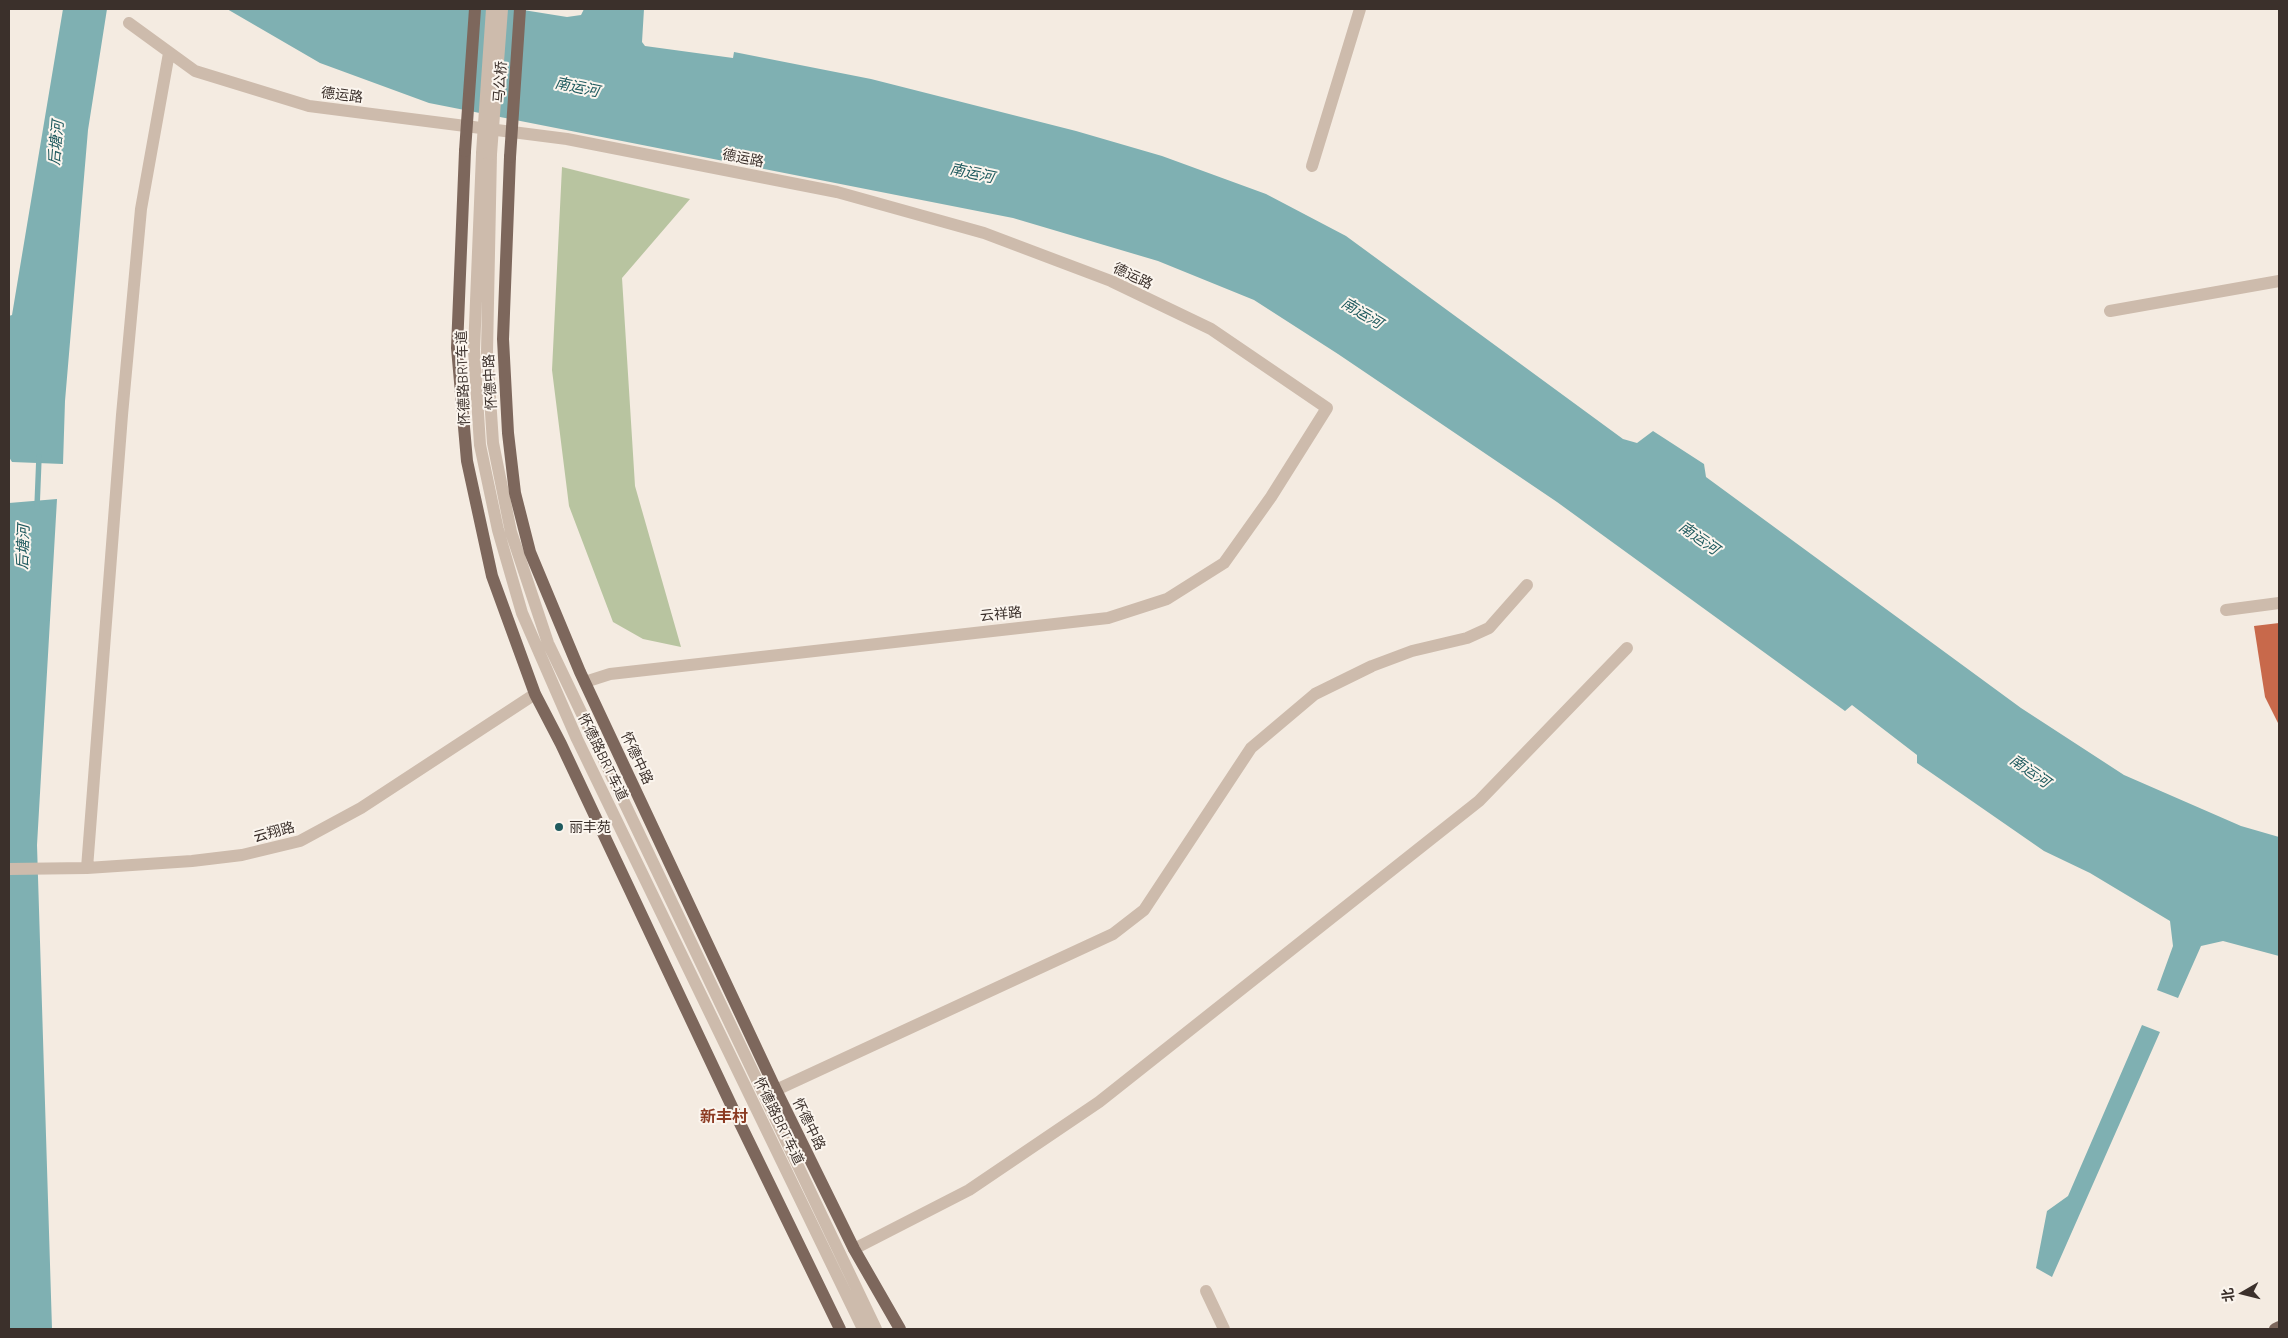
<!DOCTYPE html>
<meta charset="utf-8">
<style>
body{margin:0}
#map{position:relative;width:2288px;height:1338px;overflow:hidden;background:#f4ebe1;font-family:Barlow,"Noto Sans SC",sans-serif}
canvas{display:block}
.frame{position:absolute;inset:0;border:10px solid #3b302b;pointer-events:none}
.north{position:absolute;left:2218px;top:1268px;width:50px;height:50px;-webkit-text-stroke:4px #fbf5ee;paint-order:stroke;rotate:262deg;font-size:14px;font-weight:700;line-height:20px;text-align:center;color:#3b302b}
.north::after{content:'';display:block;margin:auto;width:18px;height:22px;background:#3b302b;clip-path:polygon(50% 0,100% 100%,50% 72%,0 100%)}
</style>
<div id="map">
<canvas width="2288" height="1338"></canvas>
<div class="frame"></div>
<div class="north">北</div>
</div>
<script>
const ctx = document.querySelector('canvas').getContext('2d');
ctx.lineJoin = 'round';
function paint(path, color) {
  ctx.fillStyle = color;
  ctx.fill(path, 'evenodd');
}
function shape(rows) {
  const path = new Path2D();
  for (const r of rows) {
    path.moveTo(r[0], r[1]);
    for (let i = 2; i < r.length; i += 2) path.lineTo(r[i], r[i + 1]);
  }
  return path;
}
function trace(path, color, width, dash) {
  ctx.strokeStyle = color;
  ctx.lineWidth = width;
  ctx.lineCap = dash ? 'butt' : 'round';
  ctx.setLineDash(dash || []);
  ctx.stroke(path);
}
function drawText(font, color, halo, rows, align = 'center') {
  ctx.font = font + ' Barlow,"Noto Sans SC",sans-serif';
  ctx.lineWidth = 4;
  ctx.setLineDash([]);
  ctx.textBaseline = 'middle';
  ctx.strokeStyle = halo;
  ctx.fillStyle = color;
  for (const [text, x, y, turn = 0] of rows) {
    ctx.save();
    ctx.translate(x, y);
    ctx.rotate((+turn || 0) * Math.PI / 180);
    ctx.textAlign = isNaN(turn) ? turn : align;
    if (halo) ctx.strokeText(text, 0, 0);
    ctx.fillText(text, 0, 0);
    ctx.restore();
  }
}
paint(shape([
 [562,167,690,199,622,278,635,486,681,647,643,639,613,622,569,506,552,370]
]), '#b8c4a0');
paint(shape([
 [63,9,107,9,88,130,65,401,63,464,12,462,9,457,9,316,12,315],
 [227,9,517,9,567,17,581,15,584,9,644,9,642,42,645,46,733,58,734,52,871,79,1076,131,1162,156,1266,194,1346,236,1623,439,1637,443,1653,431,1704,464,1706,477,2021,708,2124,775,2241,826,2279,837,2279,956,2223,941,2201,946,2178,998,2157,990,2173,946,2170,921,2090,873,2044,851,1917,763,1917,755,1852,705,1845,711,1557,502,1338,354,1254,300,1158,261,1013,218,429,103,320,63],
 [57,499,37,845,52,1329,9,1329,9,503],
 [2142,1025,2160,1032,2052,1277,2036,1268,2047,1211,2068,1196]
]), '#7fb0b2');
trace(shape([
 [37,507,39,457]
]), '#7fb0b2', 5.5);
paint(shape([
 [2279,623,2279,725,2265,697,2254,626]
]), '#c8694b');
trace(shape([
 [129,23,195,71,309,106,567,139,837,192,984,233,1111,281,1211,329,1327,408,1271,497,1224,563,1167,599,1108,618,610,674,585,682],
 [482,154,474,350,480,445,498,530,522,613,577,739,863,1329],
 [491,154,487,352,493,443,511,532,548,643,876,1329],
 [1312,166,1360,9],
 [2110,311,2279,281],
 [2226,610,2279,603],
 [87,868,122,415,141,209,169,53],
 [9,869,87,868,192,861,242,855,300,841,361,808,535,694],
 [776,1090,1113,934,1144,910,1251,748,1315,694,1372,666,1412,651,1467,638,1489,628,1527,585],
 [854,1249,969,1190,1099,1102,1479,801,1627,648],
 [1206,1291,1224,1329]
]), '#cdbbac', 12);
trace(shape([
 [465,151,457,348,467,461,492,576,535,694,561,744,734,1111,840,1329],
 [510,157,503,339,508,433,515,493,530,552,580,672,776,1090,854,1249,900,1329],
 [2275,1329,2279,1327]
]), '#7d675c', 12);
trace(shape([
 [482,153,492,9],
 [491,154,502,9]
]), '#cdbbac', 12);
trace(shape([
 [465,151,475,9],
 [510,157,520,9]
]), '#7d675c', 12);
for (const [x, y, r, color] of [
 [559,827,5,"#1f5a5e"]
]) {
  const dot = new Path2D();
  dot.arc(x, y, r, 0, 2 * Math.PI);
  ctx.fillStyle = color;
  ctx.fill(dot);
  trace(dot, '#fbf5ee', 2);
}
drawText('14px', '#3b302b', '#fbf5ee', [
 ["马公桥",500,82,-86],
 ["德运路",342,95,7],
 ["德运路",743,158,11],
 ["德运路",1133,276,25],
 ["怀德路BRT车道",463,378,-92],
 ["怀德中路",490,382,-93],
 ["云祥路",1001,614,-6],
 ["怀德路BRT车道",603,757,64],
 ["怀德中路",637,758,65],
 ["云翔路",274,832,-15],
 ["怀德路BRT车道",779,1121,64],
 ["怀德中路",809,1124,64]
]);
drawText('14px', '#3b302b', '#fbf5ee', [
 ["丽丰苑",569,827]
], 'left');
drawText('italic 15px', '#1f5a5e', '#fbf5ee', [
 ["南运河",577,87,12],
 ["后塘河",56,143,-85],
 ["南运河",972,173,12],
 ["南运河",1362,313,31],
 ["南运河",1699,538,35],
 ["后塘河",23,547,-88],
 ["南运河",2030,771,35]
]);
drawText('bold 16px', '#8c3b22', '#fbf5ee', [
 ["新丰村",724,1117]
]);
</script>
